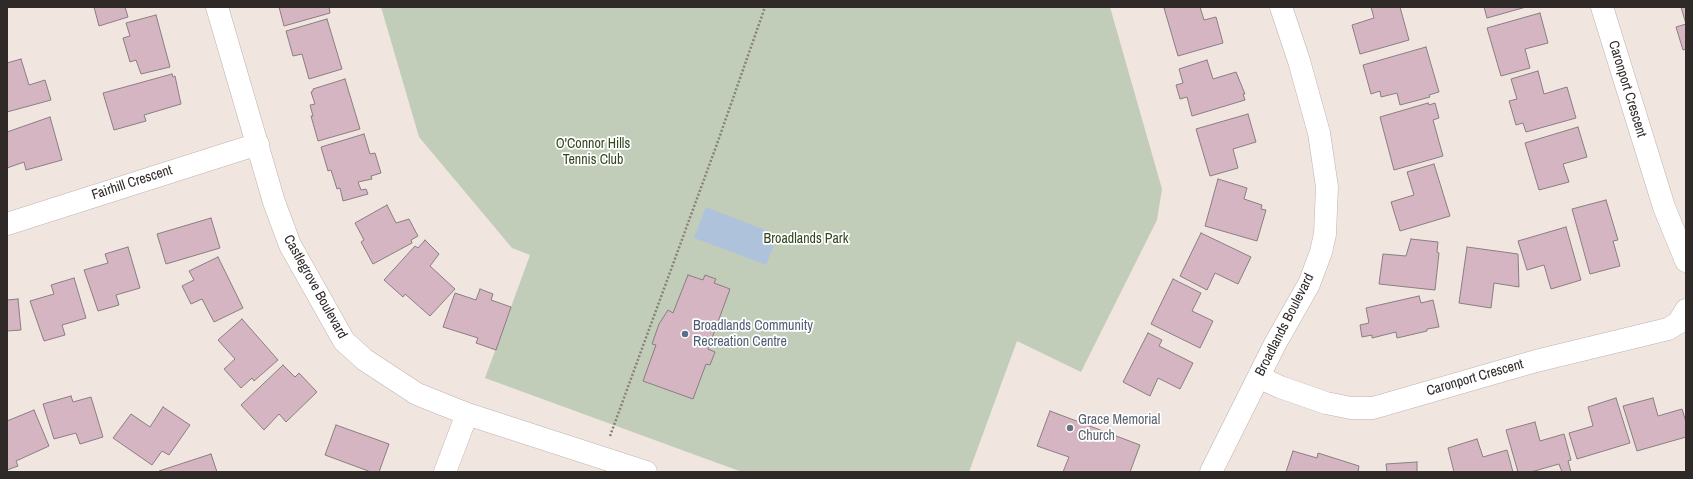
<!DOCTYPE html>
<style>
body{margin:0}
#map{position:relative;width:1693px;height:479px;overflow:hidden;background:#f0e5df;font-family:"Archivo Narrow",sans-serif}
canvas{display:block}
.frame{position:absolute;inset:0;border:8px solid #2f2a28;pointer-events:none}
</style>
<div id="map">
<canvas width="1693" height="479"></canvas>
<div class="frame"></div>
</div>
<script>
const ctx = document.querySelector('canvas').getContext('2d');
ctx.lineJoin = 'round';
function paint(path, color) {
  ctx.fillStyle = color;
  ctx.fill(path, 'evenodd');
}
function shape(rows) {
  const path = new Path2D();
  for (const r of rows) {
    path.moveTo(r[0], r[1]);
    for (let i = 2; i < r.length; i += 2) path.lineTo(r[i], r[i + 1]);
  }
  return path;
}
function trace(path, color, width, dash) {
  ctx.strokeStyle = color;
  ctx.lineWidth = width;
  ctx.lineCap = dash ? 'butt' : 'round';
  ctx.setLineDash(dash || []);
  ctx.stroke(path);
}
function drawText(font, color, halo, rows, align = 'center') {
  ctx.font = font + ' "Archivo Narrow",sans-serif';
  ctx.lineWidth = 3.5;
  ctx.setLineDash([]);
  ctx.textBaseline = 'middle';
  ctx.strokeStyle = halo;
  ctx.fillStyle = color;
  for (const [text, x, y, turn = 0] of rows) {
    ctx.save();
    ctx.translate(x, y);
    ctx.rotate((+turn || 0) * Math.PI / 180);
    ctx.textAlign = isNaN(turn) ? turn : align;
    if (halo) ctx.strokeText(text, 0, 0);
    ctx.fillText(text, 0, 0);
    ctx.restore();
  }
}
paint(shape([
 [381,7,1110,7,1162,189,1157,220,1081,372,1017,341,969,472,742,472,485,378,530,255,512,248,419,137]
]), '#c2cdb9');
paint(shape([
 [706,207,778,235,766,265,694,238]
]), '#aec3db');
const building = shape([
 [94,7,125,7,128,17,99,26,94,7],
 [279,7,329,7,330,13,284,26,279,7],
 [1169,7,1200,7,1204,20,1216,17,1223,43,1178,56,1164,8,1169,7],
 [1371,7,1400,7,1409,40,1360,54,1352,25,1374,18,1371,7],
 [1484,7,1526,7,1487,18,1484,7],
 [1681,7,1686,7,1686,49,1683,50,1676,27,1686,24,1681,7],
 [1540,13,1548,43,1525,49,1530,68,1501,76,1487,28,1540,13],
 [156,15,170,67,141,74,136,60,130,62,123,38,130,36,126,23,156,15],
 [327,19,342,69,309,79,302,54,293,56,286,31,327,19],
 [1426,47,1439,92,1429,95,1430,97,1400,105,1397,93,1381,97,1380,91,1371,94,1363,65,1426,47],
 [21,59,29,85,45,80,51,100,7,112,7,63,21,59],
 [1207,60,1213,79,1236,72,1245,94,1243,94,1245,100,1192,116,1187,97,1180,99,1176,85,1183,83,1179,69,1207,60],
 [1538,71,1544,94,1567,87,1576,118,1526,132,1523,123,1516,125,1509,101,1517,99,1511,79,1538,71],
 [172,74,173,77,175,76,181,104,144,115,146,121,114,130,103,93,172,74],
 [345,79,360,129,318,141,311,116,313,116,310,105,315,104,311,92,313,91,313,89,345,79],
 [1428,103,1429,105,1435,103,1439,118,1433,120,1443,156,1394,170,1380,117,1428,103],
 [1248,114,1256,142,1233,149,1238,168,1210,176,1196,129,1248,114],
 [50,117,62,160,26,170,24,162,7,168,7,132,50,117],
 [1578,127,1587,157,1563,164,1569,182,1539,190,1525,143,1578,127],
 [364,134,370,154,375,153,381,173,371,176,372,179,358,182,361,190,366,189,368,194,343,201,340,188,337,189,331,170,328,171,321,147,364,134],
 [1434,164,1450,216,1400,231,1391,202,1414,195,1407,172,1434,164],
 [1218,179,1247,188,1244,199,1262,205,1261,209,1266,210,1257,241,1205,226,1218,179],
 [1606,200,1618,240,1613,241,1620,266,1590,274,1572,209,1606,200],
 [387,205,396,223,409,219,418,236,411,240,412,243,373,264,361,242,364,240,355,223,387,205],
 [211,218,220,248,166,264,157,234,211,218],
 [1566,227,1581,280,1551,289,1544,265,1527,270,1518,241,1566,227],
 [1201,233,1251,257,1238,284,1215,273,1207,290,1180,276,1201,233],
 [1411,239,1438,242,1437,252,1439,253,1435,290,1379,284,1383,254,1406,256,1411,239],
 [425,240,439,254,430,266,455,289,430,316,405,294,403,297,384,280,415,246,418,248,425,240],
 [128,247,140,288,116,295,119,305,98,311,84,270,108,263,105,254,128,247],
 [1467,247,1518,254,1519,287,1494,283,1491,308,1459,303,1467,247],
 [218,257,243,308,214,322,202,299,191,304,182,286,194,280,189,271,218,257],
 [688,275,703,280,705,275,716,279,714,283,730,289,708,349,715,352,710,365,706,364,693,399,643,381,656,345,652,344,659,324,668,310,673,313,688,275],
 [74,278,86,318,62,325,65,335,44,341,30,301,54,294,51,285,74,278],
 [1173,279,1201,293,1192,311,1213,321,1200,348,1151,324,1173,279],
 [480,289,493,294,491,300,511,307,496,350,476,343,478,338,443,327,455,293,476,300,480,289],
 [1419,296,1421,303,1433,300,1439,327,1427,329,1427,331,1397,338,1396,332,1372,338,1372,335,1362,337,1360,325,1369,323,1366,308,1419,296],
 [18,299,21,330,7,331,7,300,18,299],
 [242,319,278,360,254,381,252,378,241,388,224,369,235,359,218,340,242,319],
 [1148,333,1162,340,1159,346,1193,363,1180,389,1158,378,1150,396,1123,382,1148,333],
 [283,365,295,377,299,373,317,392,286,422,279,414,264,430,241,405,283,365],
 [71,396,73,402,91,397,103,437,80,444,76,433,54,439,43,404,71,396],
 [1616,398,1630,443,1577,459,1569,433,1593,426,1588,407,1616,398],
 [1653,398,1658,416,1682,409,1686,422,1686,437,1637,451,1623,406,1653,398],
 [163,407,190,425,169,455,162,451,152,465,113,438,131,414,150,427,163,407],
 [34,410,49,446,16,461,18,466,7,470,7,421,34,410],
 [1050,411,1140,445,1130,472,1063,472,1069,457,1037,446,1050,411],
 [1535,422,1540,441,1564,434,1571,460,1568,461,1571,472,1562,472,1559,464,1531,472,1518,472,1506,430,1535,422],
 [336,425,389,444,379,472,371,472,325,455,336,425],
 [1477,439,1483,457,1507,450,1513,472,1454,472,1448,448,1477,439],
 [1293,451,1317,458,1318,453,1359,466,1358,472,1286,472,1293,451],
 [211,454,217,472,160,472,159,471,211,454],
 [1417,462,1417,472,1387,472,1386,464,1417,462]
]);
paint(building, '#d6b5c2');
trace(building, '#897e82', 1);
const street = shape([
 [217,7,274,202,290,245,344,341,365,360,417,394,467,414,646,472],
 [1602,7,1664,207,1686,261],
 [7,224,258,144],
 [1259,377,1280,387,1326,403,1351,408,1373,408,1536,361,1668,329,1678,323,1686,310],
 [445,472,467,414],
 [1211,472,1275,344,1309,284,1321,252,1325,234,1327,187,1319,133,1299,61,1281,7]
]);
trace(street, '#beb3ae', 23);
trace(shape([
 [610,436,717,144,765,7]
]), '#88807d', 2.5, [2, 2]);
trace(street, '#fff', 22);
for (const [x, y, r, color] of [
 [685,334,4,"#5c6f8a"],
 [1070,428,4,"#6b7280"]
]) {
  const dot = new Path2D();
  dot.arc(x, y, r, 0, 2 * Math.PI);
  ctx.fillStyle = color;
  ctx.fill(dot);
  trace(dot, '#fff', 1.5);
}
drawText('14px', '#2f2a28', '#fff', [
 ["Caronport Crescent",1627,89,73],
 ["Fairhill Crescent",132,183,-18],
 ["Castlegrove Boulevard",315,287,61],
 ["Broadlands Boulevard",1285,325,-63],
 ["Caronport Crescent",1475,378,-16]
]);
drawText('14px', '#31471d', '#fff', [
 ["O'Connor Hills",593,144],
 ["Tennis Club",593,160],
 ["Broadlands Park",806,239]
]);
drawText('14px', '#4e5e75', '#fff', [
 ["Broadlands Community",693,326],
 ["Recreation Centre",693,342]
], 'left');
drawText('14px', '#5b616d', '#fff', [
 ["Grace Memorial",1078,420],
 ["Church",1078,436]
], 'left');
</script>
